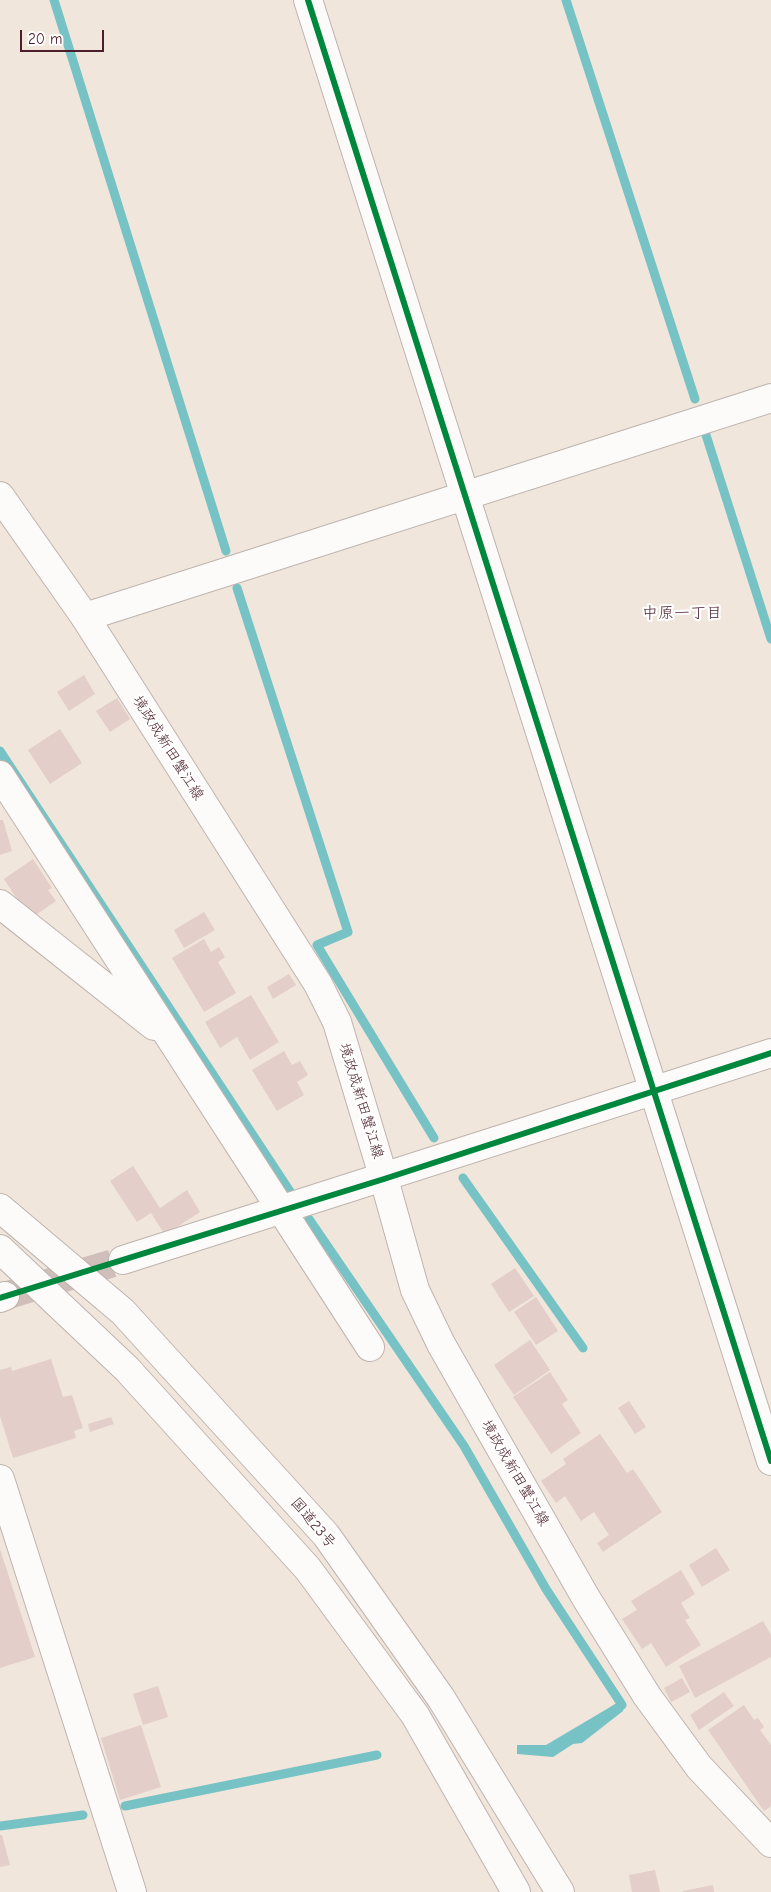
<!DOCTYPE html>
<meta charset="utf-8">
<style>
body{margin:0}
#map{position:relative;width:771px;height:1892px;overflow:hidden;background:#f0e6dc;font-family:"Comic Neue",sans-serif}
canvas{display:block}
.scale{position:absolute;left:20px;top:30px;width:84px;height:22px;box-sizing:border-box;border:2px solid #4a1f2b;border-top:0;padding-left:6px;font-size:15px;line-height:18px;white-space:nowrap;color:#4a1f2b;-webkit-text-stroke:4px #fff;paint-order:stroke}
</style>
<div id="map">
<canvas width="771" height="1892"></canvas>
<div class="scale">20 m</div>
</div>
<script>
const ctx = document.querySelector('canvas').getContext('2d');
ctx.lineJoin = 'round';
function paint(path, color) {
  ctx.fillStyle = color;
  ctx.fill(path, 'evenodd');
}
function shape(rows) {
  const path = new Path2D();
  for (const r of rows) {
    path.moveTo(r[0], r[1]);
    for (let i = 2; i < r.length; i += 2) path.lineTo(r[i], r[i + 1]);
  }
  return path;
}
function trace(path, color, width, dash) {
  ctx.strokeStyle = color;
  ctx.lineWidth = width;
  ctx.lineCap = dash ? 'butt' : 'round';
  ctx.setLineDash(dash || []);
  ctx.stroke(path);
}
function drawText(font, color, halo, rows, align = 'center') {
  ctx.font = font + ' "Comic Neue","Klee One",sans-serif';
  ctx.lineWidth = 4.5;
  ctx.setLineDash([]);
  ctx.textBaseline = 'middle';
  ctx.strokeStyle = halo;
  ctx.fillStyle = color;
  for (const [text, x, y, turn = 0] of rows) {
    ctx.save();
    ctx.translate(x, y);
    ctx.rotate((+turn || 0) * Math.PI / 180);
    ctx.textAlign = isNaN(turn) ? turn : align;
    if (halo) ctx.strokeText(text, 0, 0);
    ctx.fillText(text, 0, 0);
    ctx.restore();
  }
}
paint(shape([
 [617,1703,622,1705,625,1703,623,1711,582,1743,573,1744,553,1757,517,1754,517,1745,546,1745]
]), '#76c2c4');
trace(shape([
 [54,0,226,551],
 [566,0,695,399],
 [706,435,771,639],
 [237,588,348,932,317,945,434,1138],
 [0,751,291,1193],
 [463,1178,583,1348],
 [309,1219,464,1446,546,1589,622,1705,611,1712],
 [125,1806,377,1755],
 [0,1826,83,1815]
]), '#76c2c4', 9);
paint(shape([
 [84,675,95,694,69,711,57,692],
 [117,698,130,719,110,732,96,711],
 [60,729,82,763,50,784,28,750],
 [0,820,3,820,12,851,0,855],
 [33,859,52,888,48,890,56,901,30,919,4,879],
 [204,912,215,930,184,948,174,930],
 [204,939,211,952,219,947,225,957,218,962,236,993,204,1012,172,958],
 [289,974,296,985,273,999,267,987],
 [251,995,279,1042,250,1060,237,1037,220,1048,205,1022],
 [284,1051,292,1065,300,1061,308,1075,297,1082,304,1095,277,1111,252,1070],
 [133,1166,160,1208,187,1190,200,1212,165,1235,151,1213,137,1222,110,1181],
 [515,1268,534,1296,509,1312,491,1284],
 [536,1297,558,1331,536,1345,514,1312],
 [530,1340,550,1370,514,1395,494,1365],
 [51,1359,63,1397,72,1395,83,1428,74,1431,76,1438,13,1458,0,1416,0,1370,11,1367,12,1371],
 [550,1372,568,1400,562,1404,581,1433,551,1454,513,1397],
 [629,1401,646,1427,635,1434,618,1408],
 [111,1417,114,1424,90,1432,88,1424],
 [600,1434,627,1473,633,1469,662,1512,603,1552,597,1543,609,1535,594,1512,581,1521,565,1496,556,1503,541,1481,566,1464,563,1459],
 [716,1548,730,1570,702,1587,689,1565],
 [0,1549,35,1657,0,1668],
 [681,1570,695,1594,681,1603,690,1618,685,1620,701,1645,666,1667,651,1643,642,1649,622,1619,637,1610,631,1601],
 [763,1621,771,1635,771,1657,695,1698,679,1666],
 [682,1678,690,1692,671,1702,664,1688],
 [158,1686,168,1717,143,1725,133,1694],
 [724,1692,734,1706,699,1730,690,1715],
 [744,1705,754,1720,758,1718,764,1727,760,1730,771,1745,771,1806,764,1811,708,1730],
 [141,1725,161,1787,120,1800,101,1738],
 [0,1835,2,1835,10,1865,0,1867],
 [655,1870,660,1892,632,1892,629,1875],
 [713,1885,714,1892,683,1892,683,1891]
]), '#e3cec9');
trace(shape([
 [5,1296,123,1260]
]), '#cfbeb9', 28, [28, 14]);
const street = shape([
 [308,0,771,1461],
 [85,617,771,398],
 [0,775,370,1347],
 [0,904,154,1026],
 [123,1260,771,1053],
 [0,1298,5,1296],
 [0,1479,132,1892]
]);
const secondary = shape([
 [0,496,85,617,318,984,337,1022,384,1179,415,1290,441,1344,586,1598,647,1696,699,1767,771,1843]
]);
const highway = shape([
 [0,1208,123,1312,326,1535,441,1698,560,1892],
 [0,1249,127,1369,308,1569,415,1715,516,1892]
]);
trace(street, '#beb4af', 30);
trace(secondary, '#beb4af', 30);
trace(highway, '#beb4af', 30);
trace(street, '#fdfbfa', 28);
trace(secondary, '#fdfbfa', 28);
trace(highway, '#fdfbfa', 28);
trace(shape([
 [308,0,771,1461],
 [0,1298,384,1179,771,1053]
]), '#00873e', 6);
drawText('15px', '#4a1f2b', '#fff', [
 ["境政成新田蟹江線",168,748,58],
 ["境政成新田蟹江線",361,1101,73],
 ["境政成新田蟹江線",515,1473,60],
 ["国道23号",313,1523,50]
]);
drawText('16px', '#4a1f2b', '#fff', [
 ["中原一丁目",682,613]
]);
</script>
